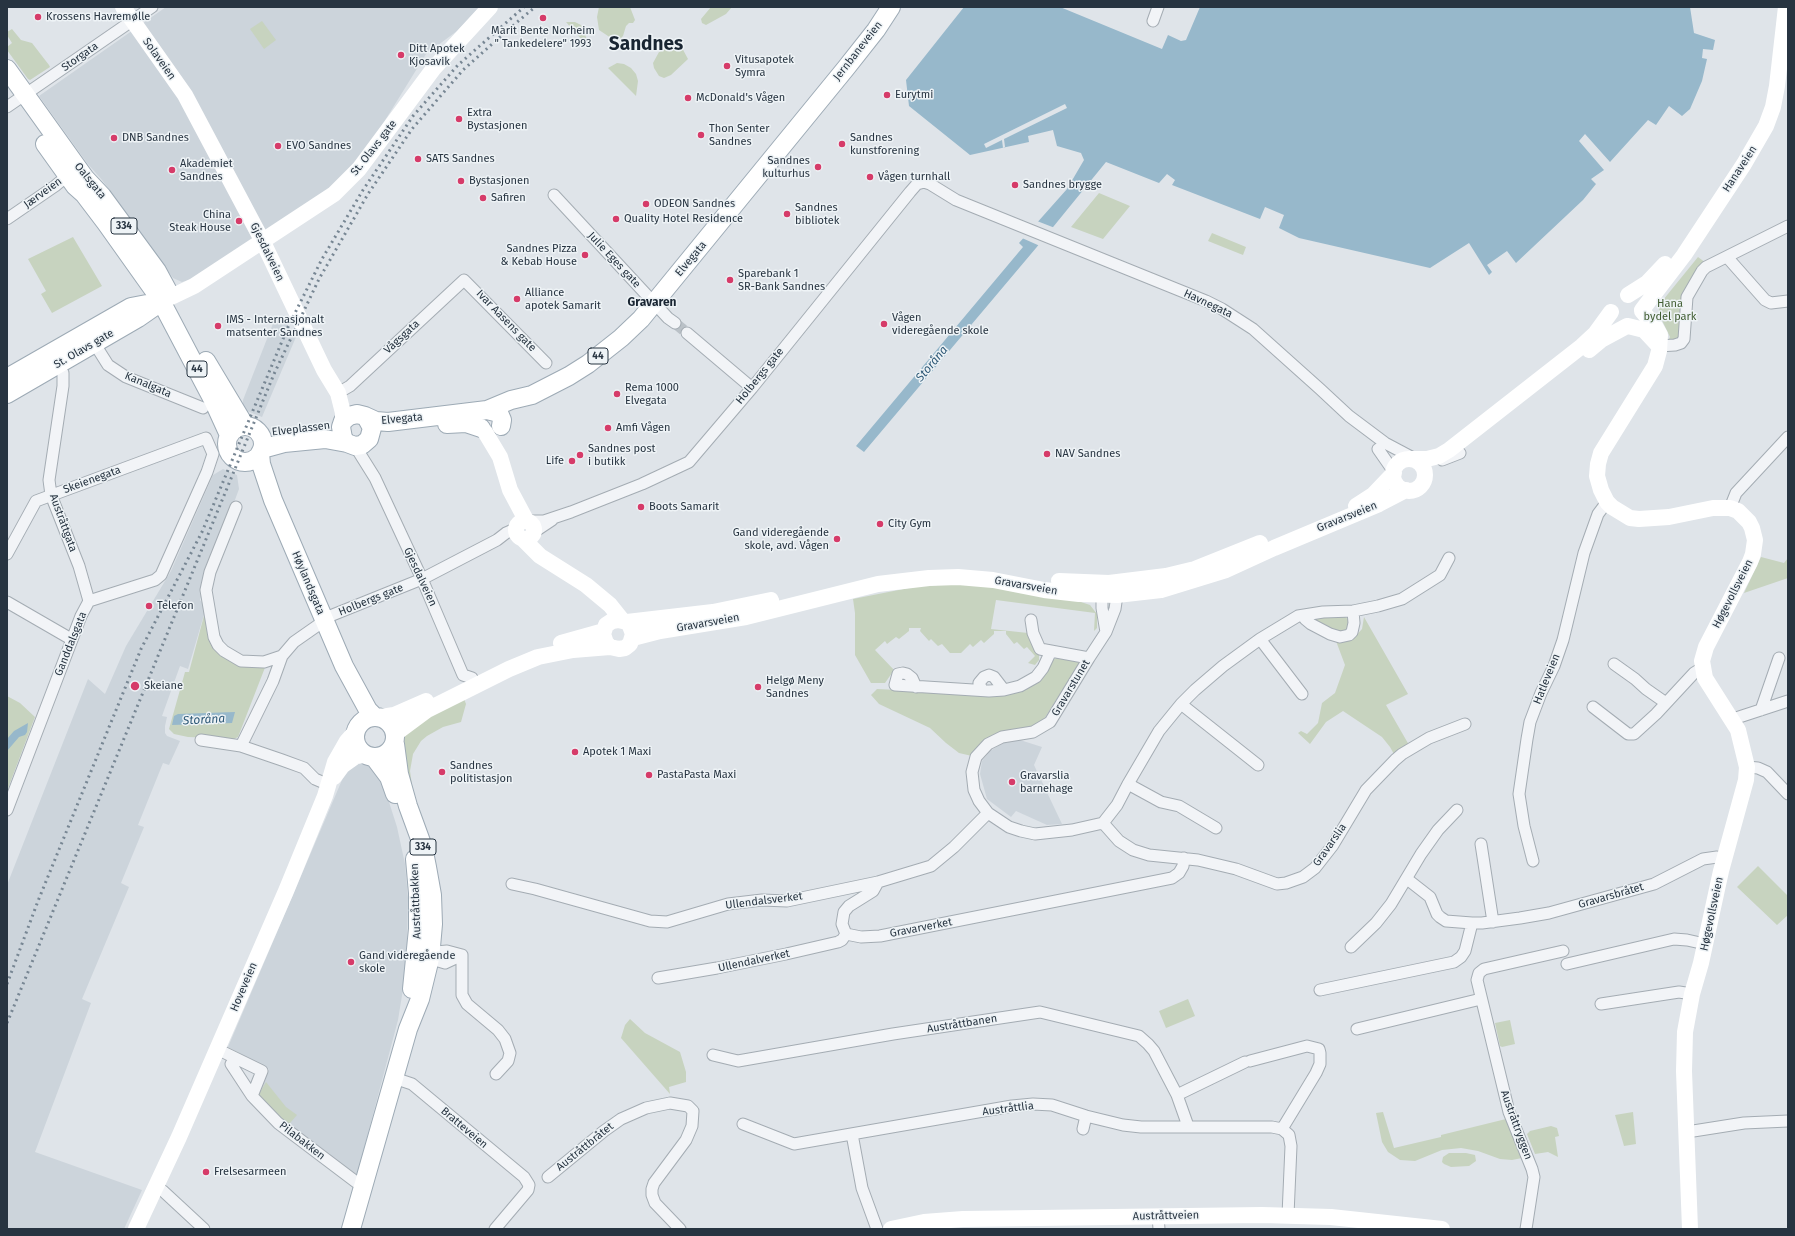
<!DOCTYPE html>
<meta charset="utf-8">
<style>
body{margin:0}
#map{position:relative;width:1795px;height:1236px;overflow:hidden;background:#dfe4e9;font-family:"Fira Sans",sans-serif}
canvas{display:block}
.frame{position:absolute;inset:0;border:8px solid #273441;pointer-events:none}
</style>
<div id="map">
<canvas width="1795" height="1236"></canvas>
<div class="frame"></div>
</div>
<script>
const ctx = document.querySelector('canvas').getContext('2d');
ctx.lineJoin = 'round';
function paint(path, color) {
  ctx.fillStyle = color;
  ctx.fill(path, 'evenodd');
}
function shape(rows) {
  const path = new Path2D();
  for (const r of rows) {
    if (r.length === 3) {
      path.moveTo(r[0] + r[2], r[1]);
      path.arc(r[0], r[1], r[2], 0, 2 * Math.PI);
      continue;
    }
    path.moveTo(r[0], r[1]);
    for (let i = 2; i < r.length; i += 2) path.lineTo(r[i], r[i + 1]);
  }
  return path;
}
function trace(path, color, width, dash) {
  ctx.strokeStyle = color;
  ctx.lineWidth = width;
  ctx.lineCap = dash ? 'butt' : 'round';
  ctx.setLineDash(dash || []);
  ctx.stroke(path);
}
function drawText(font, color, halo, rows, align = 'center') {
  ctx.font = font + ' "Fira Sans",sans-serif';
  ctx.lineWidth = 3;
  ctx.setLineDash([]);
  ctx.textBaseline = 'middle';
  ctx.strokeStyle = halo;
  ctx.fillStyle = color;
  for (const [text, x, y, turn = 0] of rows) {
    ctx.save();
    ctx.translate(x, y);
    ctx.rotate((+turn || 0) * Math.PI / 180);
    ctx.textAlign = isNaN(turn) ? turn : align;
    if (halo) ctx.strokeText(text, 0, 0);
    ctx.fillText(text, 0, 0);
    ctx.restore();
  }
}
paint(shape([
 [166,7,480,7,457,31,426,54,355,169,336,191,202,276,182,282,173,278,102,180,87,163,39,96],
 [279,318,285,322,296,337,262,417,247,411,243,407,243,400,274,321],
 [223,469,237,475,239,489,209,570,200,600,206,608,188,669,180,666,162,716,167,717,165,726,165,733,167,736,180,741,169,765,163,763,138,825,144,827,121,883,129,887,82,999,91,1003,35,1152,142,1190,124,1229,7,1229,7,885,88,679,105,694,126,646,171,571,213,475],
 [1020,740,1042,747,1034,765,1062,824,1047,825,1016,811,1011,817,987,799,980,774,982,761,990,751,1003,743],
 [361,763,374,767,380,774,397,827,405,864,408,898,407,944,404,983,398,1020,357,1175,353,1177,272,1114,257,1098,269,1069,228,1047,342,780,352,766]
]), '#ccd4db');
paint(shape([
 [599,7,630,7,635,20,633,23,629,23,626,26,623,36,620,39,611,38,599,30,597,17],
 [711,7,732,7,726,14,706,25,702,23,701,19],
 [262,21,276,40,264,49,250,29],
 [566,22,575,22,581,25,585,33,587,42,585,43],
 [12,29,21,40,32,43,49,65,50,67,30,80,28,79,7,50,7,47,12,43,7,35,7,32],
 [681,46,688,59,671,75,664,78,659,76,654,68,653,63,659,52,667,48],
 [617,63,624,64,631,68,636,74,638,81,636,96,608,68],
 [1099,193,1130,206,1103,239,1071,227],
 [1212,233,1246,247,1243,255,1208,241],
 [73,237,102,286,52,313,41,294,46,291,28,259],
 [1698,257,1706,263,1688,283,1684,294,1681,334,1677,339,1669,339,1670,337,1659,314,1659,305],
 [1761,557,1784,563,1788,558,1788,578,1744,593],
 [957,584,991,587,1078,601,1090,605,1097,614,1097,628,1094,631,1095,613,996,600,991,629,1028,633,1038,650,1039,655,1039,660,1035,665,1028,663,1035,656,1027,647,1024,649,1017,642,1014,644,1006,634,1006,631,994,631,994,634,984,643,981,640,973,647,970,644,961,653,950,653,942,644,938,646,931,639,929,641,920,631,921,628,909,628,909,631,899,639,896,637,887,644,885,641,875,650,894,670,885,683,871,683,855,655,855,613,853,599,919,586],
 [206,608,208,615,206,626,216,646,266,665,238,737,234,739,188,737,174,734,169,729,185,672,189,672],
 [1316,616,1344,616,1349,620,1348,630,1341,633,1333,630,1314,619],
 [1364,617,1408,694,1386,705,1409,745,1395,756,1390,747,1382,737,1343,711,1326,722,1310,744,1298,733,1301,731,1307,734,1318,723,1322,703,1335,693,1345,665,1336,641,1353,639,1362,629],
 [1058,657,1079,661,1079,664,1044,719,1036,726,972,756,959,753,946,743,930,728,879,704,871,695,877,689,1002,695,1045,672,1053,660],
 [7,696,20,703,35,717,7,791],
 [463,696,466,704,461,722,443,727,427,736,421,741,413,754,410,771,412,785,418,808,414,810,401,746,404,737,412,727],
 [1758,866,1788,896,1788,915,1777,925,1737,887],
 [1188,999,1195,1016,1166,1028,1159,1011],
 [630,1019,645,1033,680,1052,686,1072,686,1082,669,1087,670,1094,621,1038,625,1025],
 [1510,1020,1515,1044,1502,1047,1500,1046,1495,1023],
 [266,1082,286,1107,297,1115,290,1123,286,1124,259,1099,259,1094],
 [1383,1112,1394,1148,1441,1137,1441,1135,1506,1119,1522,1158,1512,1160,1500,1159,1478,1151,1461,1148,1442,1150,1415,1161,1400,1160,1388,1152,1382,1142,1376,1113],
 [1633,1112,1636,1144,1624,1146,1615,1115],
 [1551,1126,1557,1128,1559,1136,1555,1137,1558,1157,1548,1152,1535,1154,1527,1134,1530,1131],
 [1449,1153,1466,1153,1475,1155,1476,1161,1469,1166,1451,1167,1444,1164,1442,1162,1443,1157]
]), '#c7d3bf');
paint(shape([
 [964,7,1060,7,1162,49,1168,35,1181,41,1186,40,1200,7,1690,7,1694,33,1715,40,1713,50,1703,49,1702,58,1707,59,1702,81,1690,109,1682,116,1669,106,1656,125,1648,120,1610,162,1585,134,1579,141,1604,170,1591,179,1596,184,1583,200,1516,263,1507,251,1487,265,1492,272,1489,275,1469,243,1430,268,1299,238,1279,228,1284,215,1265,207,1260,219,1172,185,1175,180,1167,174,1159,183,1106,162,1036,248,864,452,856,446,1023,247,1019,243,1067,189,1084,160,1081,153,1057,146,1053,130,1028,136,1029,142,970,155,909,106,906,80],
 [235,712,232,723,172,725,174,716,178,714],
 [28,723,27,732,25,735,19,737,7,751,7,739,14,731]
]), '#97b8cb');
paint(shape([
 [1065,104,1067,108,1004,139,1005,147,1003,148,1002,140,986,148,984,144],
 [1037,221,1055,228,1040,246,1022,238]
]), '#dfe4e9');
trace(shape([
 [675,323,687,333]
]), '#bac1c7', 11, [11, 5.5]);
const street = shape([
 [1153,21,1158,7],
 [7,107,152,7],
 [554,195,668,318,675,323],
 [7,219,55,186,67,176,69,171],
 [1727,257,1765,300,1771,303,1788,301],
 [687,333,752,388],
 [91,338,108,365,126,377,203,408],
 [1659,346,1675,345,1681,343,1684,339,1687,297,1702,271,1706,267,1788,226],
 [63,373,63,386,49,480,51,495,79,566,89,601],
 [338,393,350,386,464,280,546,363],
 [355,446,375,478,422,579,463,675,472,678],
 [1378,449,1394,472],
 [1442,460,1460,453],
 [236,507,210,572,206,590,214,637,218,645,224,651,241,661,264,662,282,656],
 [1730,508,1736,493,1788,437],
 [529,521,544,521,571,512,642,484,689,462,752,388,910,192,917,184,924,182,930,184,956,200,1206,301,1222,309,1253,329,1320,389,1349,416,1385,443,1419,461],
 [534,532,552,520],
 [7,554,36,501,206,438,213,454,207,472,161,575,155,580,89,601,81,616,7,810],
 [7,602,71,639],
 [1304,615,1305,619,1311,624,1330,634,1340,637,1349,635,1352,632,1354,623,1353,611],
 [330,616,422,579,497,540,506,533,515,529],
 [1031,620,1033,633,1040,649,1089,658],
 [1106,632,1102,608,1102,595,1109,583,1117,595,1115,609,1106,632,1089,658,1050,722,1033,732,1002,737,988,744,976,757,972,772,974,790,979,801,988,813,1009,827,1021,831,1035,834,1072,830,1103,823,1117,805,1128,784,1159,731,1181,704,1195,690,1223,666,1260,639,1302,694],
 [1260,639,1298,616,1323,612,1353,611,1378,606,1402,599,1440,575,1449,558],
 [1614,664,1635,679,1646,689,1666,703],
 [916,687,912,678,907,674,903,673,898,674,895,685,989,691,1004,690,1020,686,1036,677,1043,668,1051,651],
 [982,690,979,683,984,677,989,675,994,677,1004,690],
 [1181,704,1258,765],
 [1593,707,1628,734,1634,734,1656,714,1694,673,1702,668],
 [1761,710,1779,658],
 [1733,719,1788,701],
 [201,740,241,746,282,760,304,768,315,779,329,785],
 [241,746,273,681,282,656,294,642,324,621],
 [1747,767,1758,768,1767,772,1788,794],
 [1128,784,1161,802,1179,806,1216,828],
 [1103,823,1119,841,1133,850,1149,855,1198,860,1236,869,1277,884,1286,883,1303,877,1315,868,1333,845,1366,790,1395,760,1402,754,1429,738,1465,724],
 [1481,844,1493,922],
 [1533,861,1524,826,1519,794,1527,739,1530,722,1541,693,1554,666,1563,640,1584,553,1598,514,1607,502],
 [1407,879,1430,897,1437,914,1440,917,1446,921,1472,923],
 [878,882,873,891,849,906,844,912,842,924,846,934,861,937,880,936,1172,878,1179,873,1183,866,1184,858],
 [512,884,535,889,650,921,667,922,728,904,762,900,787,901,878,882,931,866,954,847,988,813],
 [1351,947,1376,923,1391,904,1421,854,1438,830,1457,810],
 [425,953,447,951,462,955],
 [462,955,462,995,467,1004,498,1030,505,1039,510,1053,508,1061,496,1074],
 [425,957,445,963,462,955],
 [1567,964,1674,939,1687,940,1705,944],
 [658,978,717,968,786,954,838,942,842,940,846,934],
 [1320,990,1454,962,1461,957,1465,951,1472,923,1482,923,1520,918,1549,913,1654,884,1703,859,1717,857,1724,859],
 [1601,1004,1679,992,1692,994],
 [1357,1029,1481,999],
 [217,1049,262,1071,252,1096,278,1123,356,1182],
 [713,1055,738,1061,893,1034,1040,1012,1139,1036,1148,1044,1154,1051,1177,1095,1188,1126],
 [1250,1061,1307,1046,1319,1049,1320,1053,1320,1064,1316,1073,1282,1129],
 [231,1064,252,1096],
 [394,1078,412,1084,524,1177,529,1185,528,1190,495,1229],
 [1177,1095,1245,1062],
 [743,1124,794,1144,1012,1106,1033,1104,1052,1105,1086,1116,1123,1125,1141,1127,1272,1127,1282,1129,1289,1135,1291,1146,1288,1215],
 [1083,1129,1086,1116],
 [1687,1132,1744,1123,1788,1121],
 [852,1134,862,1188,877,1229],
 [548,1177,604,1131,621,1119,646,1108,670,1103,688,1106,693,1111,692,1126,686,1140,654,1183,652,1189,652,1195,655,1203,680,1229],
 [157,1188,163,1191,204,1229],
 [1158,1216,1159,1229],
 [1526,1229,1534,1177,1532,1169,1509,1112,1477,980,1479,973,1484,969,1563,951]
]);
const primary = shape([
 [7,69,85,178,102,196,157,271,170,295],
 [45,144,75,186,84,194,106,223,160,299],
 [162,303,213,400,229,435],
 [206,361,245,426],
 [7,378,131,307,157,302],
 [7,394,138,318,161,302],
 [487,410,511,400,532,395,569,376,588,364,621,338,641,319,846,68,876,30,891,7],
 [366,417,372,428,369,439,362,445,355,446,347,443,343,438,341,427,343,421,349,416,357,414,365,416,376,421,388,422,487,410,499,413,502,420,501,426],
 [447,424,466,423,481,428],
 [245,444,18],
 [262,449,284,443,325,439,347,443],
 [260,453,261,464,273,500,344,666,368,710,374,716],
 [375,737,20],
 [374,757,389,777,395,794],
 [412,989,418,929,418,893,415,859],
 [351,1229,408,1029,420,999,430,958,433,924,432,895,427,867,423,847,408,806,399,774,395,744]
]);
trace(street, '#a4acb3', 13);
trace(primary, '#9daab5', 20);
trace(street, '#f2f4f7', 11);
trace(shape([
 [123,7,185,95,194,112,263,242,324,370,338,393,343,413,343,421],
 [1628,295,1647,283,1665,264],
 [171,297,194,286,334,194,359,169,434,68,490,7],
 [1642,310,1684,255,1744,164,1766,126,1773,107,1777,86,1786,7],
 [1642,311,1655,326,1660,335,1659,351,1655,366,1601,453,1598,464,1597,476,1601,490,1607,502,1612,507,1630,518,1639,519,1669,517,1713,508,1730,508,1738,511,1749,522,1752,528,1755,540,1753,554,1750,562,1706,647,1702,661,1705,678,1738,730,1747,767,1746,780,1721,871,1701,963,1692,994,1685,1032,1684,1071,1690,1229],
 [1628,326,1644,330,1658,345],
 [1589,350,1601,340,1627,326],
 [485,432,500,457,510,490,526,520],
 [1413,459,1427,459,1439,456,1449,450,1582,346,1595,334,1611,312],
 [1409,475,16],
 [1356,506,1373,495,1394,473],
 [525,530,9],
 [523,539,540,556,586,585,610,605,622,620],
 [1059,581,1109,583,1166,576,1195,569,1260,543],
 [627,622,713,612,771,600],
 [633,638,660,631,746,617,878,584,929,578,958,577,993,580,1044,590,1079,594,1117,595,1161,590,1226,570,1274,548,1379,504,1406,490],
 [561,643,604,631],
 [381,717,394,715,426,701],
 [396,733,427,710,509,669,538,657,573,650,610,647,619,649,625,648,630,644,633,634,630,626,627,622,618,620,612,621,606,625,603,634,606,643,610,647],
 [334,777,342,766,356,756,365,755],
 [136,1229,179,1137,286,891,325,796,335,762,347,741,356,731],
 [891,1229,924,1222,963,1219,1262,1215,1331,1217,1442,1229]
]), '#fff', 16);
trace(primary, '#fff', 18);
trace(shape([
 [7,984,38,901,141,649,202,532,288,327,322,259,363,190,413,116,458,65,524,7],
 [7,1023,274,374,319,279,368,194,412,129,463,70,509,29,535,7]
]), '#778693', 3, [2, 4]);
for (const [x, y, r, color] of [
 [38,17,4,"#d63b69"],
 [543,18,4,"#d63b69"],
 [401,55,4,"#d63b69"],
 [727,66,4,"#d63b69"],
 [887,95,4,"#d63b69"],
 [688,98,4,"#d63b69"],
 [459,119,4,"#d63b69"],
 [701,135,4,"#d63b69"],
 [114,138,4,"#d63b69"],
 [842,144,4,"#d63b69"],
 [278,146,4,"#d63b69"],
 [418,159,4,"#d63b69"],
 [818,167,4,"#d63b69"],
 [172,170,4,"#d63b69"],
 [870,177,4,"#d63b69"],
 [461,181,4,"#d63b69"],
 [1015,185,4,"#d63b69"],
 [483,198,4,"#d63b69"],
 [646,204,4,"#d63b69"],
 [787,214,4,"#d63b69"],
 [616,219,4,"#d63b69"],
 [239,221,4,"#d63b69"],
 [585,255,4,"#d63b69"],
 [730,280,4,"#d63b69"],
 [517,299,4,"#d63b69"],
 [884,324,4,"#d63b69"],
 [218,326,4,"#d63b69"],
 [617,394,4,"#d63b69"],
 [608,428,4,"#d63b69"],
 [1047,454,4,"#d63b69"],
 [580,455,4,"#d63b69"],
 [572,461,4,"#d63b69"],
 [641,507,4,"#d63b69"],
 [880,524,4,"#d63b69"],
 [837,539,4,"#d63b69"],
 [149,606,4,"#d63b69"],
 [135,686,5,"#d63b69"],
 [758,687,4,"#d63b69"],
 [575,752,4,"#d63b69"],
 [442,772,4,"#d63b69"],
 [649,775,4,"#d63b69"],
 [1012,782,4,"#d63b69"],
 [351,962,4,"#d63b69"],
 [206,1172,4,"#d63b69"]
]) {
  const dot = new Path2D();
  dot.arc(x, y, r, 0, 2 * Math.PI);
  ctx.fillStyle = color;
  ctx.fill(dot);
  trace(dot, '#eef3f6', 1.5);
}
for (const [x, y, w] of [
 [124,226,26],
 [598,356,20],
 [197,369,20],
 [423,847,26]
]) {
  const box = new Path2D();
  box.roundRect(x - w / 2, y - 8, w, 16, 3);
  ctx.fillStyle = '#eef3f6';
  ctx.fill(box);
  trace(box, '#273441', 1);
}
drawText('bold 10px', '#273441', null, [
 ["334",124,226],
 ["44",598,356],
 ["44",197,369],
 ["334",423,847]
]);
drawText('11px', '#273441', '#eef3f6', [
 ["Krossens Havremølle",46,17],
 ["Marit Bente Norheim",543,31,"center"],
 ["\" Tankedelere\" 1993",543,44,"center"],
 ["Ditt Apotek",409,49],
 ["Kjosavik",409,62],
 ["Vitusapotek",735,60],
 ["Symra",735,73],
 ["Eurytmi",895,95],
 ["McDonald's Vågen",696,98],
 ["Extra",467,113],
 ["Bystasjonen",467,126],
 ["Thon Senter",709,129],
 ["Sandnes",709,142],
 ["DNB Sandnes",122,138],
 ["Sandnes",850,138],
 ["kunstforening",850,151],
 ["EVO Sandnes",286,146],
 ["SATS Sandnes",426,159],
 ["Sandnes",810,161,"right"],
 ["kulturhus",810,174,"right"],
 ["Akademiet",180,164],
 ["Sandnes",180,177],
 ["Vågen turnhall",878,177],
 ["Bystasjonen",469,181],
 ["Sandnes brygge",1023,185],
 ["Safiren",491,198],
 ["ODEON Sandnes",654,204],
 ["Sandnes",795,208],
 ["bibliotek",795,221],
 ["China",231,215,"right"],
 ["Steak House",231,228,"right"],
 ["Quality Hotel Residence",624,219],
 ["Sandnes Pizza",577,249,"right"],
 ["& Kebab House",577,262,"right"],
 ["Sparebank 1",738,274],
 ["SR-Bank Sandnes",738,287],
 ["Alliance",525,293],
 ["apotek Samarit",525,306],
 ["Vågen",892,318],
 ["videregående skole",892,331],
 ["IMS - Internasjonalt",226,320],
 ["matsenter Sandnes",226,333],
 ["Rema 1000",625,388],
 ["Elvegata",625,401],
 ["Amfi Vågen",616,428],
 ["Sandnes post",588,449],
 ["i butikk",588,462],
 ["NAV Sandnes",1055,454],
 ["Life",564,461,"right"],
 ["Boots Samarit",649,507],
 ["City Gym",888,524],
 ["Gand videregående",829,533,"right"],
 ["skole, avd. Vågen",829,546,"right"],
 ["Telefon",157,606],
 ["Helgø Meny",766,681],
 ["Sandnes",766,694],
 ["Skeiane",144,686],
 ["Apotek 1 Maxi",583,752],
 ["Sandnes",450,766],
 ["politistasjon",450,779],
 ["PastaPasta Maxi",657,775],
 ["Gravarslia",1020,776],
 ["barnehage",1020,789],
 ["Gand videregående",359,956],
 ["skole",359,969],
 ["Frelsesarmeen",214,1172]
], 'left');
drawText('11px', '#273441', '#eef3f6', [
 ["Jernbaneveien",858,51,-52],
 ["Storgata",80,57,-35],
 ["Solaveien",159,59,55],
 ["St. Olavs gate",374,148,-52],
 ["Hanaveien",1740,169,-57],
 ["Oalsgata",90,181,51],
 ["Jærveien",43,193,-36],
 ["Gjesdalveien",267,252,64],
 ["Elvegata",691,259,-50],
 ["Julie Eges gate",614,260,47],
 ["Havnegata",1208,304,25],
 ["Ivar Aasens gate",506,321,46],
 ["Vågsgata",402,337,-43],
 ["St. Olavs gate",84,349,-30],
 ["Holbergs gate",760,376,-51],
 ["Kanalgata",148,385,23],
 ["Elvegata",402,419,-5],
 ["Elveplassen",301,429,-7],
 ["Skeienegata",92,480,-20],
 ["Gravarsveien",1347,517,-22],
 ["Austråttgata",63,523,70],
 ["Gjesdalveien",420,577,65],
 ["Høylandsgata",308,583,67],
 ["Gravarsveien",1026,586,10],
 ["Høgevollsveien",1733,594,-63],
 ["Holbergs gate",371,600,-22],
 ["Gravarsveien",708,623,-10],
 ["Ganddalsgata",71,644,-68],
 ["Hatleveien",1547,679,-68],
 ["Gravarstunet",1071,688,-59],
 ["Gravarslia",1330,845,-55],
 ["Gravarsbråtet",1611,896,-16],
 ["Austråttbakken",416,901,-92],
 ["Ullendalsverket",764,901,-7],
 ["Høgevollsveien",1712,914,-78],
 ["Gravarverket",921,928,-11],
 ["Ullendalverket",754,961,-12],
 ["Hoveveien",244,987,-67],
 ["Austråttbanen",962,1024,-9],
 ["Austråttlia",1008,1109,-7],
 ["Austråttryggen",1516,1125,70],
 ["Bratteveien",464,1128,40],
 ["Pilabakken",302,1141,38],
 ["Austråttbråtet",585,1147,-39],
 ["Austråttveien",1166,1216,-1]
]);
drawText('11px', '#415d33', '#eef3f6', [
 ["Hana",1670,304],
 ["bydel park",1670,317]
]);
drawText('bold 12px', '#192532', '#eef3f6', [
 ["Gravaren",652,303]
]);
drawText('italic 12px', '#2e5977', '#eef3f6', [
 ["Storåna",932,364,-50],
 ["Storåna",204,720,-3]
]);
drawText('bold 19px', '#192532', '#eef3f6', [
 ["Sandnes",646,45]
]);
</script>
